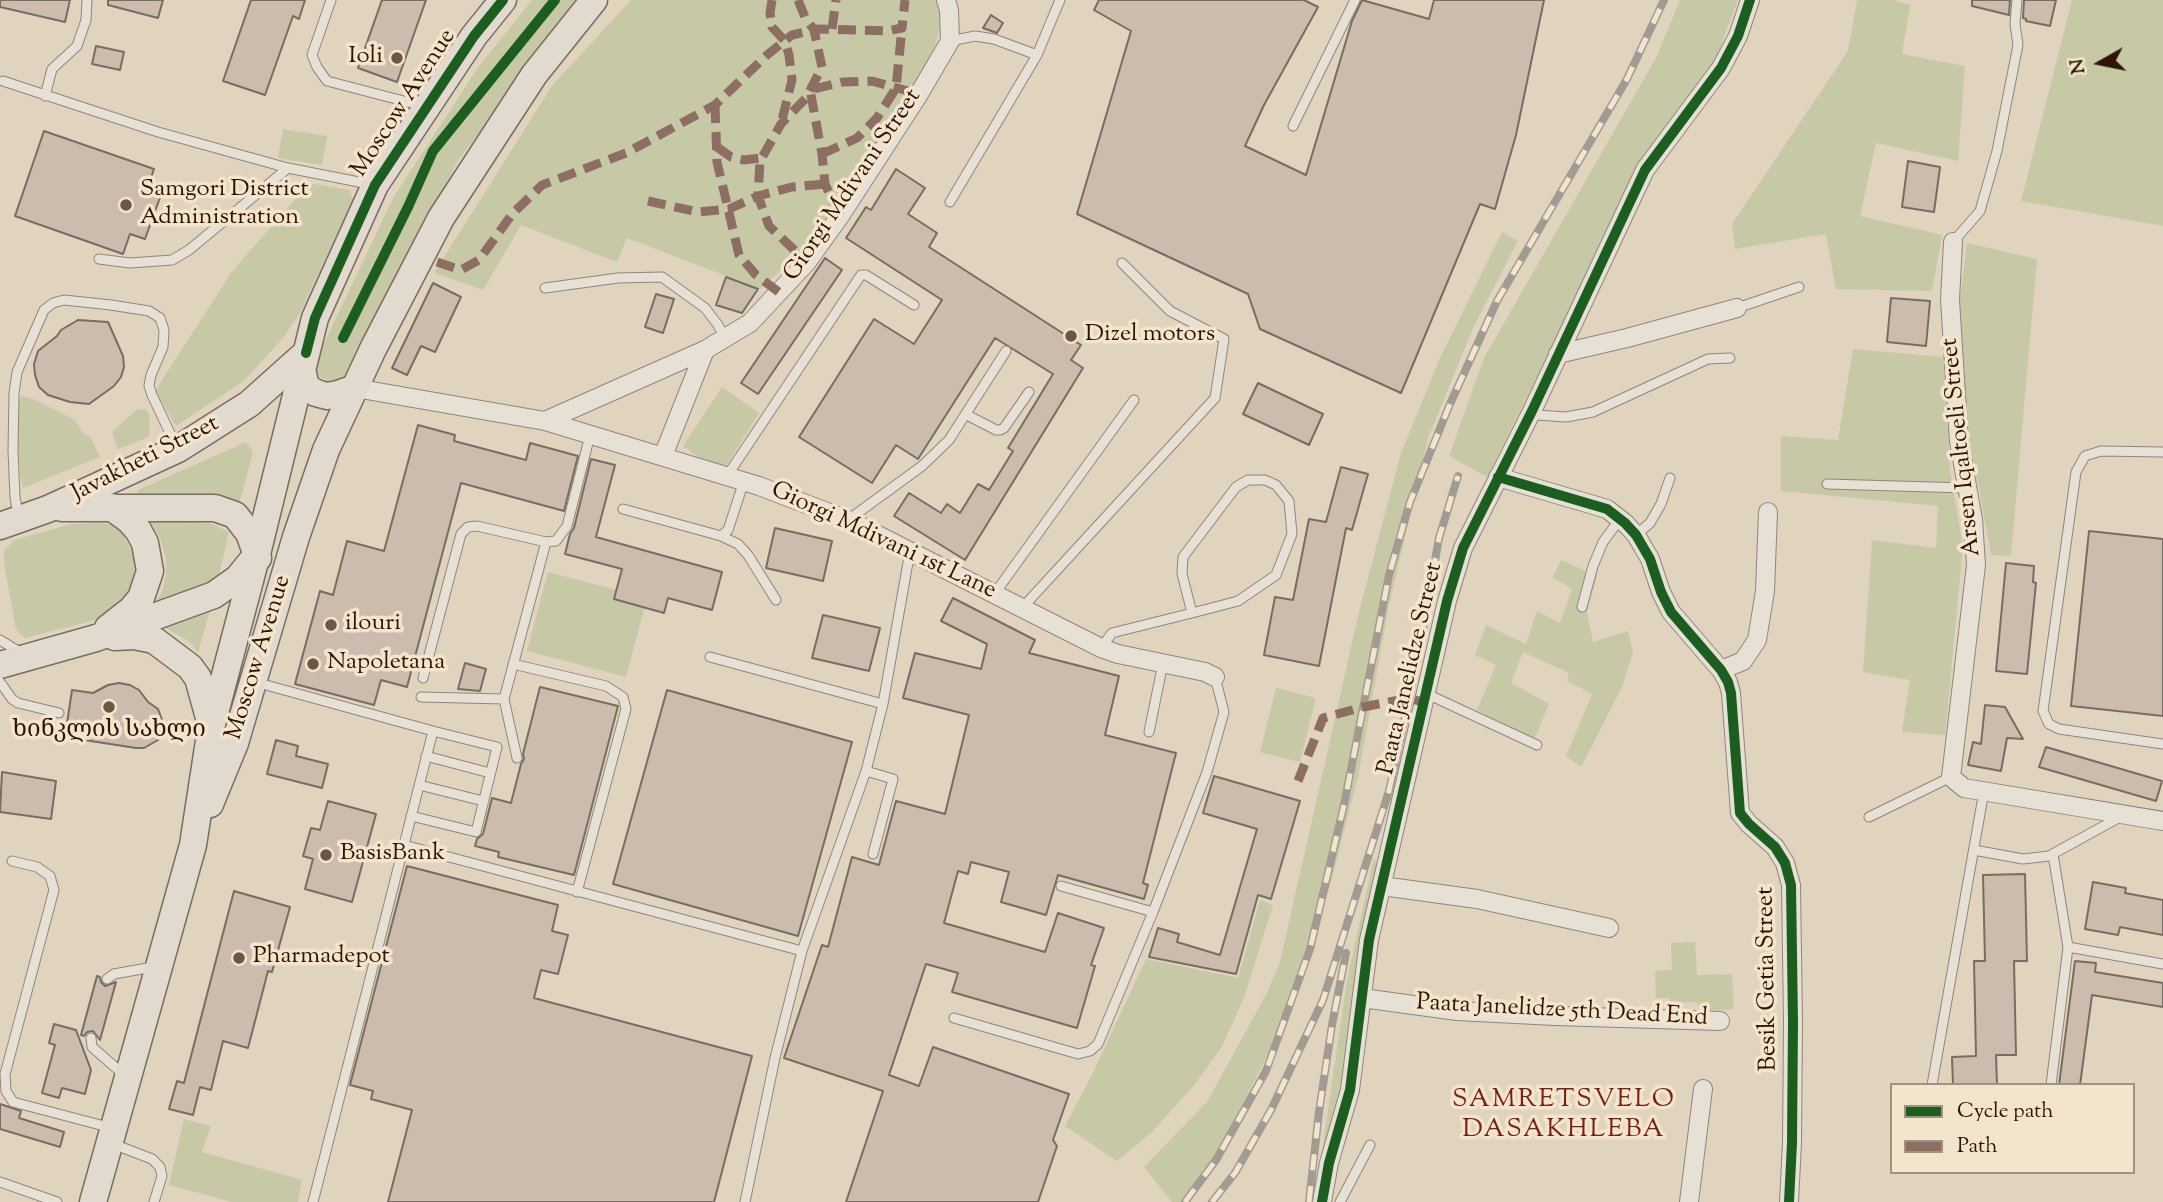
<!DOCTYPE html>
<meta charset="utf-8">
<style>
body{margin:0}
#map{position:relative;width:2163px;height:1202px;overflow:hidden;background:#e0d4bf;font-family:"Sorts Mill Goudy",serif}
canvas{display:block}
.legend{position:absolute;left:1890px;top:1083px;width:245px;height:91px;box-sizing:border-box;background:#f3e5cd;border:2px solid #a4917d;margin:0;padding:9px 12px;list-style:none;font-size:21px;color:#2e1405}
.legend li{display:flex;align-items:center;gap:14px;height:35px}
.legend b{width:35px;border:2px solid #a4917d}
.north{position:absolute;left:2065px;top:28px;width:70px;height:70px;-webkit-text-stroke:5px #f3e5cd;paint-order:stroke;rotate:261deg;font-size:19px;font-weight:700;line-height:28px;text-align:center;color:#2e1405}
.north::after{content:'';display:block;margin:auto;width:24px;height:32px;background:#2e1405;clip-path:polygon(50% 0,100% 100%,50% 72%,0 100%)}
</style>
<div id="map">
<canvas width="2163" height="1202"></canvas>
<ul class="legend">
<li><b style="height:9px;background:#1b5e20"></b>Cycle path</li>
<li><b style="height:9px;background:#8d6e63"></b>Path</li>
</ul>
<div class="north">N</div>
</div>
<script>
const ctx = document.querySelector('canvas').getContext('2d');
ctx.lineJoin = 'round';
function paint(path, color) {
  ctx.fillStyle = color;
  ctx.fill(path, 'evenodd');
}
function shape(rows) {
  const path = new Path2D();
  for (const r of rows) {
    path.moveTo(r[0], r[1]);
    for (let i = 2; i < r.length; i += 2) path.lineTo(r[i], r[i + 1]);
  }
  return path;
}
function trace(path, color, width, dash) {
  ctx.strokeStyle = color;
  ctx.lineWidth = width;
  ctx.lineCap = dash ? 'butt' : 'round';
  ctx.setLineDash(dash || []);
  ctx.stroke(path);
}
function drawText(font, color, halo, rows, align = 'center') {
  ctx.font = font + ' "Sorts Mill Goudy","Noto Serif Georgian",serif';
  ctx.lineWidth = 7;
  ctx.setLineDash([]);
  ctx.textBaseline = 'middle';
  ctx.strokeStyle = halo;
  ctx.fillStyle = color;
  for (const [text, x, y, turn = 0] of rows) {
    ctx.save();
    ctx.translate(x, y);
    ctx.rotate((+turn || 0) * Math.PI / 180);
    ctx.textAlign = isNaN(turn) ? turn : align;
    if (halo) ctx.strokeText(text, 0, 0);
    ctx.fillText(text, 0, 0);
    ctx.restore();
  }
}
paint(shape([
 [532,0,582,0,459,159,344,382,334,384,316,375,313,367,393,198,477,69],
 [631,0,938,0,941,20,938,37,929,62,828,219,810,245,760,289,627,238,617,262,521,225,483,290,434,273,552,86],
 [1680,0,1738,0,1713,66,1642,164,1487,477,1449,456,1484,358,1656,58],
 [1857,0,1893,0,1910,5,1902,54,1965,66,1958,161,1876,143,1860,216,1942,235,1932,291,1836,289,1826,234,1735,249,1732,224,1848,51],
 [2072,0,2163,0,2163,226,2021,201],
 [283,129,327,136,322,165,278,158],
 [309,183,350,190,353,200,300,313,283,338,244,381,176,426,155,391,231,273],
 [1502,232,1518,241,1474,326,1428,438,1388,610,1358,777,1330,886,1290,1010,1217,1155,1181,1202,1172,1202,1144,1167,1207,1102,1267,993,1280,962,1359,612,1401,453,1440,358],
 [1967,243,2037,259,2011,556,1991,555,1979,488,1967,443,1959,307],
 [1853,349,1944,357,1950,471,1963,546,1945,735,1902,732,1910,680,1863,672,1872,540,1936,548,1938,506,1781,491,1781,436,1838,440],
 [722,387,759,413,721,474,683,446],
 [22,396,33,399,75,420,82,432,91,438,100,457,23,488,20,474,16,420,18,402],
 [146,409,149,414,150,424,149,437,118,449,112,432,136,410],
 [246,442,253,452,240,501,219,498,138,495,138,490],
 [150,521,210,523,229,532,218,580,156,602,162,592,166,575,166,558,160,538],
 [103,523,120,527,136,560,133,582,128,595,107,617,25,638,16,630,4,562,4,551,14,540,71,524],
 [1561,560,1597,576,1587,612,1593,642,1628,631,1633,652,1622,687,1581,767,1566,756,1592,694,1567,681,1569,673,1523,652,1511,683,1549,704,1534,740,1477,710,1496,665,1475,655,1486,625,1526,644,1537,611,1560,623,1572,589,1553,577],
 [548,572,647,598,626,677,527,651],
 [210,610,198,653,190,642,161,625],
 [1276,688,1316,698,1300,762,1260,752],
 [1374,858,1377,865,1358,978,1342,1100,1315,1199,1347,980],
 [1260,900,1273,905,1244,998,1221,1048,1195,1084,1152,1132,1117,1161,1065,1126,1093,1073,1146,959,1238,978],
 [1695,942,1697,975,1732,974,1734,1009,1701,1011,1696,1002,1670,1003,1669,998,1656,998,1655,971,1672,970,1671,943],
 [184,1119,211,1126,202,1152,302,1180,298,1202,232,1202,169,1185]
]), '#c7c8a5');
const building = shape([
 [0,0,70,0,65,22,0,7,0,0],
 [108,0,163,0,158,18,108,5,108,0],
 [251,0,305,0,299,19,293,16,265,95,223,81,251,0],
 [382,0,426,0,397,82,358,68,382,0],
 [1099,0,1304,0,1318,7,1264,105,1245,146,1306,175,1352,21,1362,0,1429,19,1434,0,1544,0,1516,135,1495,209,1480,204,1401,393,1260,329,1248,294,1077,214,1131,31,1094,10,1099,0],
 [1972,0,2010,0,2009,15,1972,6,1972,0],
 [2024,0,2056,0,2050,26,2026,21,2026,19,2023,18,2024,0],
 [991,15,1003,23,997,33,983,28,991,15],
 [96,46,124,52,120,70,92,64,96,46],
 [44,131,154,169,148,187,162,192,145,239,130,234,123,254,15,216,44,131],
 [1908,161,1940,167,1934,212,1902,207,1908,161],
 [896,169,925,188,908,214,937,233,929,247,1081,345,1071,360,1083,368,965,560,894,516,909,493,941,513,947,504,960,513,978,484,989,490,1013,451,1008,448,1053,374,995,338,918,459,896,445,872,483,799,437,874,319,914,344,942,300,846,238,866,207,871,210,896,169],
 [825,258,842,270,758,394,741,383,825,258],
 [726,277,758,289,742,313,716,305,726,277],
 [433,283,461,297,435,352,421,346,407,375,392,368,433,283],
 [656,294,674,299,663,333,645,327,656,294],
 [1891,298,1930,301,1926,346,1887,342,1891,298],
 [78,320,108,322,123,356,124,367,121,377,114,386,89,404,70,402,48,395,39,387,35,375,34,364,38,351,57,336,61,330,78,320],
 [1258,383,1323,414,1309,445,1243,414,1258,383],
 [418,425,455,435,454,441,526,460,530,443,578,456,564,511,461,483,407,687,381,680,374,705,295,684,320,591,333,595,347,541,384,551,418,425],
 [591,459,615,465,596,537,722,572,712,610,668,598,664,613,614,599,622,569,565,554,570,534,574,528,591,459],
 [1341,467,1368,474,1352,530,1346,528,1319,666,1264,655,1275,597,1293,600,1309,519,1326,522,1341,467],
 [775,528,832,541,823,581,766,568,775,528],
 [2089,531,2163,539,2163,716,2071,706,2089,531],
 [2006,563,2034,566,2033,582,2036,583,2027,674,1996,671,2006,563],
 [953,598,1035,640,1029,653,1119,676,1105,735,1176,753,1143,883,1148,885,1144,899,1058,875,1046,915,1001,902,1009,872,971,862,968,874,958,871,944,923,1045,952,1058,913,1104,928,1091,965,1095,966,1077,1028,952,992,958,973,926,964,889,1075,919,1086,933,1047,1069,1094,1053,1140,1057,1146,1038,1202,846,1202,883,1091,784,1058,822,945,828,947,852,857,879,865,896,801,945,814,969,715,903,698,915,653,981,669,987,644,941,621,953,598],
 [823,615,880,628,869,671,812,658,823,615],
 [465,663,486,669,480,691,458,689,465,663],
 [119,683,130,685,139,690,148,702,158,709,164,725,158,740,144,748,136,748,65,737,72,690,93,693,108,685,119,683],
 [540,687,618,706,574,875,498,857,499,852,475,846,477,839,483,834,492,798,511,803,521,764,524,759,523,754,540,687],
 [667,690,852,742,798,936,613,884,667,690],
 [1985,705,2005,707,2023,739,2007,738,2001,771,1968,765,1973,742,1981,744,1985,705],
 [276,740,298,746,296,756,328,764,322,788,267,774,276,740],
 [2046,747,2162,781,2156,801,2039,767,2046,747],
 [2,772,56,781,51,819,0,812,2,772],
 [1214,776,1300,801,1271,899,1258,895,1236,974,1149,957,1158,928,1179,934,1177,942,1220,955,1257,829,1203,813,1214,776],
 [328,801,376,814,352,902,305,889,313,859,303,856,311,828,320,830,328,801],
 [407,866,558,905,552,931,568,935,558,974,541,970,534,998,752,1056,714,1202,388,1202,412,1110,371,1099,373,1091,350,1085,407,866],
 [2025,874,2027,961,2014,961,2016,1055,1996,1055,1997,1085,1953,1085,1952,1057,1976,1056,1974,961,1985,961,1983,875,2025,874],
 [2093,882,2126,888,2125,893,2163,900,2163,935,2120,927,2118,935,2085,929,2093,882],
 [234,891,290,907,272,972,268,971,248,1048,223,1041,211,1090,200,1087,193,1115,169,1109,177,1081,184,1083,234,891],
 [2075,961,2096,963,2095,972,2163,983,2163,1007,2092,995,2080,1085,2059,1085,2075,961],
 [97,976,100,977,101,982,105,986,116,982,100,1040,93,1031,87,1032,84,1036,81,1035,97,976],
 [54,1024,76,1030,91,1070,85,1094,62,1088,59,1098,42,1093,55,1045,49,1043,54,1024],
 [0,1104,21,1111,19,1118,64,1132,60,1147,0,1129,0,1104]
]);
paint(building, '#ccbcae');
trace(building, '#776d60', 2);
const service = shape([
 [331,0,312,55,317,67,327,81,423,106],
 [950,41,975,36,994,39,1037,55],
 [3,81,158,132,288,168,374,185],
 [45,96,52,69,77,46,86,20,87,0],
 [1293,126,1355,0],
 [950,202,1037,55,1060,0],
 [1953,242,1980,211,1997,151,2018,45,2015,24,2017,0],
 [99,259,130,263,172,260,189,250,288,168],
 [545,288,618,278,662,277,705,308,718,325,725,338],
 [1737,308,1799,287],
 [1532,411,1537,415,1566,417,1593,412,1708,359,1730,358],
 [967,415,996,430,1000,430,1004,428,1029,392],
 [2163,452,2101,451,2085,456,2076,472,2043,711,2049,724,2059,729,2163,744],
 [727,476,861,275,866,275,914,305],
 [1827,484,1966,488],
 [623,509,721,536,728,530,744,481],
 [18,515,15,497,13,451,14,393,17,372,44,310,53,303,64,300,111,305,149,311,160,318,164,330,163,347,151,375,149,386,152,395,177,448],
 [848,520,922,466,949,440,1006,351],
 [1636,535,1650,523,1661,504,1670,478],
 [721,536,738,544,748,555,776,600],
 [995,593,1134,400],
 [1023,607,1215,398,1224,339,1170,311,1122,263],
 [1582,607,1593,566,1603,542,1620,519],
 [0,640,23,654],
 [1101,648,1112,633,1192,613,1238,601,1276,575,1292,534,1289,501,1276,485,1265,480,1248,480,1236,487,1183,557,1182,574,1192,613],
 [513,664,606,686,623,697,626,709,577,892],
 [423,678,461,534,468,527,477,526,546,542,556,541,567,526,590,435],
 [0,682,12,699,18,703,59,713],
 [255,682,433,731,313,1202],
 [1427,694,1537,745],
 [421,697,504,699],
 [883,704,910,551],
 [1149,732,1163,663],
 [426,756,490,773],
 [517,758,504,699,546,542],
 [866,771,893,779,873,854],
 [419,785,483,801],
 [411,816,476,832,497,747,433,731],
 [1869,817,1951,777],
 [404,845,802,951,866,771,883,704,710,657],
 [1974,850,2023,859,2049,856,2122,816],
 [12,861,37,867,50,876,54,890,5,1074,6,1091,13,1102,112,1128],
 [1061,886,1153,912],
 [2068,947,2163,964],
 [107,979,114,974,153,967],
 [954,1018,1078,1054,1090,1051,1098,1044,1153,912,1207,772,1224,712,1215,677],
 [91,1038,92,1047,123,1074],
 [1932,1085,1984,791],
 [2051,1085,2068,947,2053,854],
 [113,1144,152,1159,160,1167,162,1176,154,1202],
 [0,1182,57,1202],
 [745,1202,775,1058,802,951],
 [1340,1202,1370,1145]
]);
const minor = shape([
 [1953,242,1950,300,1959,442,1973,519,1976,565,1951,777,1964,788,2163,821],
 [1558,354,1627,338,1737,308],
 [355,388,545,421,705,350,750,323,807,262,840,216,919,94,950,41,949,10,946,0],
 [545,421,759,486,848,520,1101,648,1118,654,1205,672,1215,677],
 [663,456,705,350],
 [1498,477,1607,509,1625,523,1636,535,1650,559,1661,592,1671,612,1721,670,1728,682,1731,693,1740,813,1749,824,1775,847,1785,863,1791,885,1793,1022,1792,1143,1789,1202],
 [1721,670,1743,661,1757,640,1765,591,1768,512],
 [1382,886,1477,899,1609,928],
 [1362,998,1457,1011,1555,1016,1720,1021],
 [1322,1202,1329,1163,1350,1090,1369,940,1447,601,1463,548,1532,411,1645,170,1721,68,1738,36,1750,0],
 [1689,1202,1703,1089]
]);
const primary = shape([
 [302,369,306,387,316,393,327,396,338,394,355,388],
 [62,508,215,508,235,515,249,533,258,558],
 [0,526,48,509,178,449,249,404,306,353],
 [108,628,131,610,141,598,150,571,145,543,138,530,129,520,111,507],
 [115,637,134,636,154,640,190,667,198,678,211,725],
 [0,665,96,638,214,595,238,578,255,557],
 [210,804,235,743,296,537,326,450,373,349,441,218,534,75,594,0],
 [93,1202,193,845,211,728,257,554,315,318,375,185,474,36,503,0]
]);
trace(service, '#908679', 11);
trace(minor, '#908679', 20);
trace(primary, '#776d60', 29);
trace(service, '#e6e0d5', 9);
trace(minor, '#e6e0d5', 18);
trace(primary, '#e2dace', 26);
const rail = shape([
 [1185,1202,1216,1160,1266,1071,1310,949,1344,805,1389,575,1410,502,1450,404,1497,301,1627,79,1664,0],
 [1212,1202,1235,1173,1271,1110,1323,1000,1389,791,1417,662,1439,538,1458,476],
 [1309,1202,1319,1112,1332,1025,1346,953]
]);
trace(rail, '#a29b92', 8);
trace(rail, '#f3e5cd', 5, [16]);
trace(shape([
 [772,0,770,13,772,27,785,41,789,55,792,80,781,124],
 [798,0,805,17,814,30,822,67,806,98,781,124,760,161,758,196,769,226,807,262],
 [832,29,836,0],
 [715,105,717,162,739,255,756,275,780,293],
 [717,147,731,157,744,160,761,158],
 [822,154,857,138,877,118,896,88,902,28],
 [648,201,698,212,729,209,758,196,792,187,825,184],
 [840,216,825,184,822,154,810,90,843,82,872,81,919,94],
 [437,262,461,270,479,260,513,213,542,185,626,153,715,105,767,55,792,35,819,29,888,31,902,28,905,0],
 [1298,781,1323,718,1363,707,1409,698,1425,703]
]), '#8d6e63', 9, [18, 9]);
trace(shape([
 [343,338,408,207,433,151,555,0],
 [306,353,315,318,375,185,474,36,503,0],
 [1498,477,1607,509,1625,523,1636,535,1650,559,1661,592,1671,612,1721,670,1728,682,1731,693,1740,813,1749,824,1775,847,1785,863,1791,885,1793,1022,1792,1143,1789,1202],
 [1322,1202,1329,1163,1350,1090,1369,940,1447,601,1463,548,1532,411,1645,170,1721,68,1738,36,1750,0]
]), '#1b5e20', 10);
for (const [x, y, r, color] of [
 [397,58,7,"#6c5746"],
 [126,205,7,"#6c5746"],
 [1071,336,7,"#6c5746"],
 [331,625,7,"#6c5746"],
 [313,664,7,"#6c5746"],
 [109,707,7,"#6c5746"],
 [326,855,7,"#6c5746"],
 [239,958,7,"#6c5746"]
]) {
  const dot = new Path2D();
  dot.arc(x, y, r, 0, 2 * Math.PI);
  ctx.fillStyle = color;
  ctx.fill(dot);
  trace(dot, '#f3e5cd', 2.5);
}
drawText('24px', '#2e1405', '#f3e5cd', [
 ["Ioli",383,58,"right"],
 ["Samgori District",140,191],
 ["Administration",140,219],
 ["Dizel motors",1085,336],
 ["ilouri",345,625],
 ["Napoletana",327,664],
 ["ხინკლის სახლი",109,732,"center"],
 ["BasisBank",340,855],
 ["Pharmadepot",253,958]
], 'left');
drawText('24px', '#2e1405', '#f3e5cd', [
 ["Moscow Avenue",405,104,-57],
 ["Giorgi Mdivani Street",854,186,-56],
 ["Arsen Iqaltoeli Street",1963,447,-96],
 ["Javakheti Street",146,460,-27],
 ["Giorgi Mdivani 1st Lane",883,542,25],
 ["Moscow Avenue",260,658,-73],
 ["Paata Janelidze Street",1412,669,-77],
 ["Besik Getia Street",1769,979,-91],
 ["Paata Janelidze 5th Dead End",1562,1012,3]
]);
ctx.letterSpacing = '2px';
drawText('26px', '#7a1f14', '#f3e5cd', [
 ["SAMRETSVELO",1564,1102],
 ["DASAKHLEBA",1564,1132]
]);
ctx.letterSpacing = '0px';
</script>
